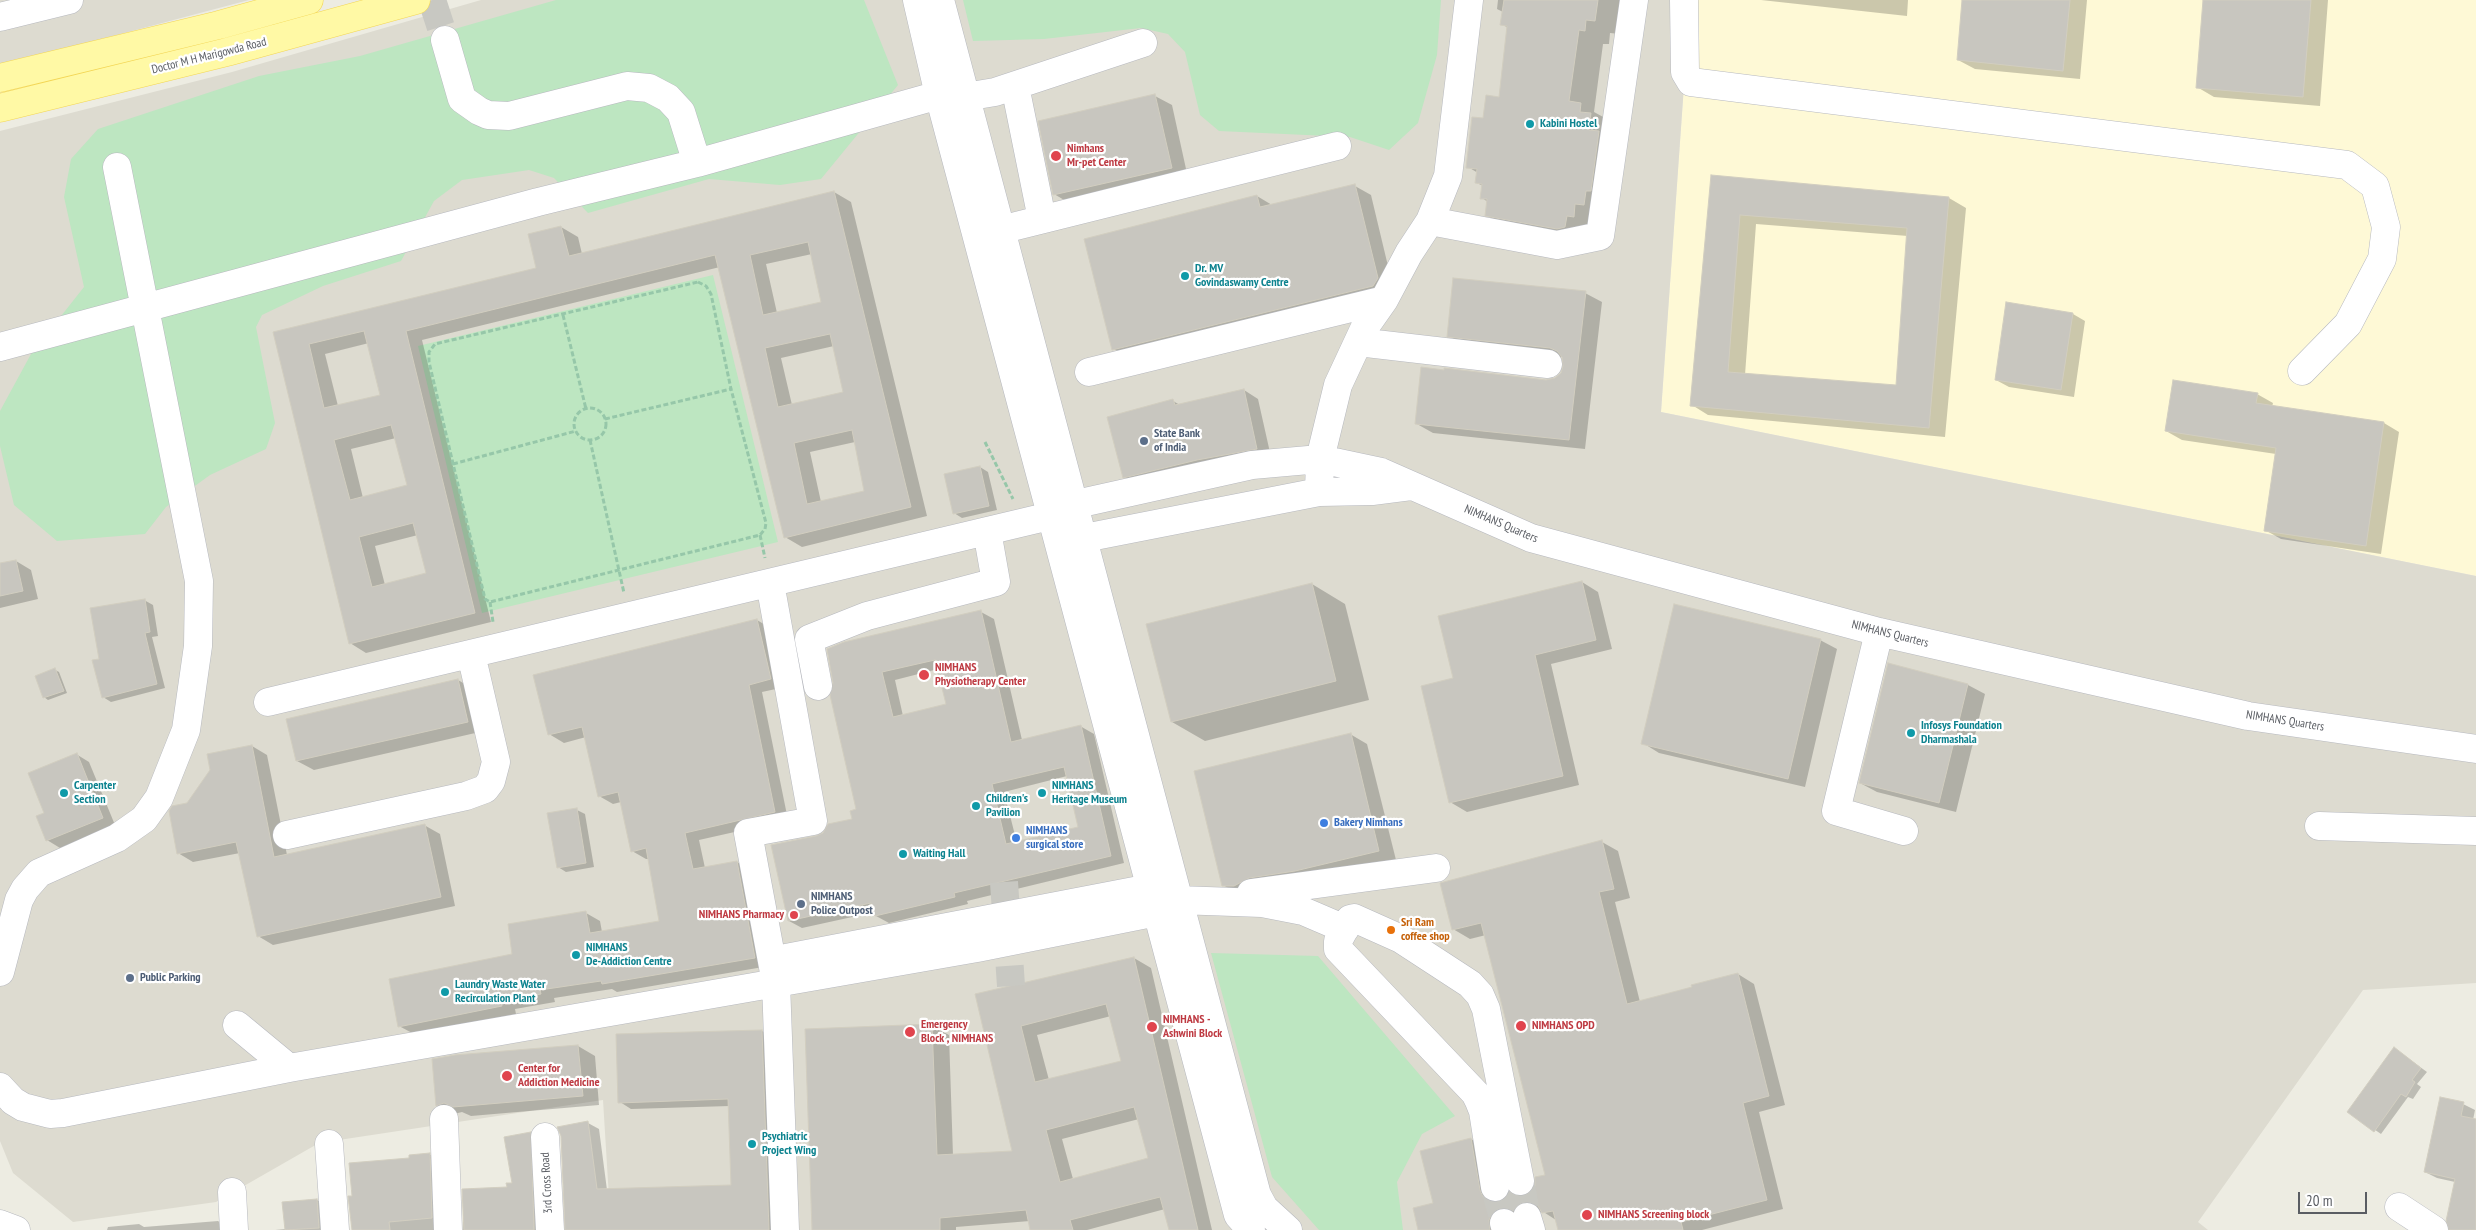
<!DOCTYPE html>
<style>
body{margin:0}
#map{position:relative;width:2476px;height:1230px;overflow:hidden;background:#edece2;font-family:"PT Sans Narrow",sans-serif}
canvas{display:block}
.scale{position:absolute;left:2298px;top:1192px;width:69px;height:22px;box-sizing:border-box;border:2px solid #5a5d63;border-top:0;padding-left:6px;font-size:15px;line-height:18px;white-space:nowrap;color:#5a5d63;-webkit-text-stroke:4px #fff;paint-order:stroke}
</style>
<div id="map">
<canvas width="2476" height="1230"></canvas>
<div class="scale">20 m</div>
</div>
<script>
const ctx = document.querySelector('canvas').getContext('2d');
ctx.lineJoin = 'round';
function paint(path, color) {
  ctx.fillStyle = color;
  ctx.fill(path, 'evenodd');
}
function shape(rows) {
  const path = new Path2D();
  for (const r of rows) {
    if (r.length === 3) {
      path.moveTo(r[0] + r[2], r[1]);
      path.arc(r[0], r[1], r[2], 0, 2 * Math.PI);
      continue;
    }
    path.moveTo(r[0], r[1]);
    for (let i = 2; i < r.length; i += 2) path.lineTo(r[i], r[i + 1]);
  }
  return path;
}
function trace(path, color, width, dash) {
  ctx.strokeStyle = color;
  ctx.lineWidth = width;
  ctx.lineCap = dash ? 'butt' : 'round';
  ctx.setLineDash(dash || []);
  ctx.stroke(path);
}
function drawText(font, color, halo, rows, align = 'center') {
  ctx.font = font + ' "PT Sans Narrow",sans-serif';
  ctx.lineWidth = 4.5;
  ctx.setLineDash([]);
  ctx.textBaseline = 'middle';
  ctx.strokeStyle = halo;
  ctx.fillStyle = color;
  for (const [text, x, y, turn = 0] of rows) {
    ctx.save();
    ctx.translate(x, y);
    ctx.rotate((+turn || 0) * Math.PI / 180);
    ctx.textAlign = isNaN(turn) ? turn : align;
    if (halo) ctx.strokeText(text, 0, 0);
    ctx.fillText(text, 0, 0);
    ctx.restore();
  }
}
paint(shape([
 [1690,0,2476,0,2476,576,1661,412]
]), '#fef9d6');
paint(shape([
 [0,0,249,0,0,66],
 [481,0,1690,0,1661,412,2476,576,2476,983,2363,990,2198,1222,2208,1230,611,1230,603,1100,319,1143,216,1202,73,1222,13,1173,0,1141,0,131,232,72]
]), '#dddbd0');
paint(shape([
 [556,0,864,0,898,85,821,179,780,185,709,179,588,213,554,178,529,170,462,180,434,201,401,261,323,286,262,315,256,327,275,423,266,449,210,475,166,507,145,534,57,541,14,505,0,446,0,411,31,354,84,287,64,197,71,159,98,129,259,76,360,56],
 [963,0,1441,0,1437,55,1418,123,1389,150,1350,137,1219,131,1200,115,1185,52,1168,34,1141,28,1044,39,973,41],
 [713,275,778,542,482,613,418,346],
 [1211,953,1318,956,1455,1116,1422,1134,1397,1182,1403,1230,1319,1230,1272,1177]
]), '#bde6c1');
paint(shape([
 [1498,0,1638,0,1620,34,1610,33,1609,44,1603,44,1594,112,1605,118,1589,241,1511,229,1486,215,1488,202,1482,198,1483,186,1477,183,1478,173,1468,167,1484,119,1500,98,1508,28,1502,24,1503,12,1497,9],
 [1761,0,1908,0,1907,16],
 [1964,0,2087,0,2080,79,1975,69,1958,60],
 [2204,0,2328,0,2320,106,2214,97,2197,87],
 [1155,96,1172,105,1188,178,1071,204,1054,194],
 [1712,176,1949,198,1966,208,1945,437,1708,415,1692,405],
 [1756,224,1908,236,1897,386,1745,375],
 [1355,186,1371,195,1393,287,1129,358,1114,349,1257,196,1272,205],
 [834,192,851,202,927,516,802,547,785,537,720,267,422,340,491,622,366,653,350,643,274,333,538,268,561,227,578,237,582,254],
 [812,254,823,303,777,313,766,264],
 [369,343,381,396,338,406,325,354],
 [834,346,845,393,792,405,781,358],
 [396,438,408,486,363,498,351,449],
 [855,442,866,492,821,502,810,452],
 [418,535,427,574,385,585,375,546],
 [1585,293,1602,302,1585,449,1433,433,1417,424,1555,379,1562,374,1565,366,1563,357,1465,346,1449,336],
 [2073,314,2085,321,2074,397,2009,387,1996,380],
 [1244,390,1258,399,1271,457,1139,485,1124,477,1173,401,1180,405],
 [2257,394,2273,403,2272,407,2384,423,2399,432,2381,554,2281,539,2265,530,2276,454,2182,440,2166,431],
 [980,467,988,472,997,510,962,518,954,513],
 [16,561,31,570,38,599,0,608,0,565],
 [1582,582,1598,592,1612,649,1551,664,1579,785,1467,812,1450,802,1454,679],
 [1312,584,1345,604,1369,700,1205,741,1172,722],
 [144,600,153,605,158,636,152,637,165,688,111,702,103,697,100,660],
 [981,612,994,619,1022,740,1080,726,1094,734,1124,863,967,901,968,904,889,923,876,916,875,912,802,928,789,921,817,837,853,819,858,810,832,695],
 [938,669,947,705,903,716,895,680],
 [1067,776,1080,828,1017,843,1004,792],
 [757,620,772,629,785,687,762,692,788,820,699,840,705,868,737,862,752,871,769,966,617,992,612,989,554,998,555,1002,515,1009,516,1014,414,1034,399,1026,586,913,600,921,602,932,661,922,649,859,646,859,632,851,621,802,613,804,599,796,586,737,564,743,549,734],
 [1820,640,1837,649,1805,787,1659,753,1643,743],
 [1888,665,1968,685,1985,694,1956,812,1877,792,1860,783],
 [55,670,59,672,67,693,48,700,44,697],
 [458,680,475,690,484,731,314,770,297,761],
 [1350,734,1367,744,1396,860,1240,895,1223,885],
 [252,746,267,755,287,855,424,825,440,834,455,906,273,945,258,936,240,853,193,862,178,853],
 [76,754,89,762,115,825,60,848,47,840,37,816,45,813],
 [577,810,585,814,594,867,566,872,558,867],
 [1602,842,1618,851,1630,898,1615,902,1640,1002,1738,974,1754,984,1785,1105,1759,1112,1783,1209,1702,1230,1559,1230,1556,1220,1542,1211,1505,1230,1419,1230,1471,1139,1488,1149,1498,1204,1531,1193,1546,1175,1486,935,1470,939,1453,929],
 [1134,958,1151,968,1212,1230,1170,1230,1165,1209,1087,1230,1032,1230,1030,1221,956,1227,956,1230,813,1230,806,1030,932,1026,949,1035,953,1156,1014,1152,977,995],
 [1111,1016,1122,1061,1049,1080,1037,1035],
 [1139,1119,1150,1159,1073,1179,1062,1139],
 [762,1031,773,1038,781,1230,567,1230,588,1123,599,1129,607,1190,732,1186,730,1106,631,1109,620,1102],
 [578,1046,595,1056,599,1105,471,1116,462,1112,454,1114,437,1105],
 [2401,1053,2427,1072,2417,1084,2421,1087,2413,1099,2408,1097,2381,1134,2349,1112],
 [2463,1104,2475,1110,2473,1120,2476,1121,2476,1230,2452,1230,2455,1182,2437,1178,2425,1172],
 [530,1133,542,1140,546,1230,463,1230,463,1190,508,1188,513,1184],
 [429,1154,441,1161,444,1230,352,1230,350,1198,411,1159],
 [317,1200,329,1207,331,1230,275,1230,286,1229],
 [218,1221,230,1230,107,1230,108,1227,139,1224,144,1227]
]), '#0003');
const building = shape([
 [1504,0,1598,0,1595,21,1586,20,1585,31,1579,30,1569,101,1581,103,1580,112,1591,113,1589,130,1599,131,1591,191,1586,191,1584,205,1575,204,1574,217,1567,216,1565,227,1557,229,1485,216,1487,199,1480,199,1482,184,1475,183,1477,169,1466,168,1472,117,1483,118,1486,95,1499,97,1507,26,1500,25,1504,0],
 [1962,0,2070,0,2063,71,1957,60,1962,0],
 [2203,0,2311,0,2303,97,2196,88,2203,0],
 [1155,94,1172,168,1053,195,1038,121,1155,94],
 [1711,175,1949,197,1929,428,1690,406,1711,175],
 [1740,215,1907,228,1896,385,1728,372,1740,215],
 [1355,184,1378,278,1373,286,1112,350,1084,239,1257,195,1260,207,1355,184],
 [834,191,911,507,784,538,715,255,406,331,475,613,349,644,273,332,536,268,528,234,561,226,569,256,834,191],
 [808,242,821,302,763,315,750,255,808,242],
 [364,331,380,395,324,408,309,344,364,331],
 [830,334,843,392,778,407,765,348,830,334],
 [391,425,407,485,350,500,334,440,391,425],
 [852,430,864,491,807,504,794,443,852,430],
 [413,523,426,573,372,587,359,537,413,523],
 [1453,278,1586,291,1569,440,1415,424,1421,367,1444,370,1444,368,1546,380,1555,378,1561,373,1563,366,1562,357,1557,351,1550,348,1447,337,1453,278],
 [2006,302,2073,313,2061,390,1995,380,2006,302],
 [2173,380,2258,393,2256,403,2384,422,2366,546,2264,531,2276,448,2165,431,2173,380],
 [1244,389,1257,449,1197,460,1123,478,1107,417,1173,399,1175,405,1244,389],
 [980,466,989,506,953,514,944,474,980,466],
 [16,560,23,591,0,596,0,563,16,560],
 [1582,581,1596,640,1535,655,1563,776,1449,803,1421,686,1453,678,1438,616,1582,581],
 [1312,583,1336,681,1171,722,1146,624,1312,583],
 [145,599,150,632,145,633,157,684,102,698,92,660,99,659,90,608,145,599],
 [1674,604,1821,639,1788,779,1641,744,1674,604],
 [981,610,1011,742,1081,725,1111,856,954,893,955,897,875,916,871,903,788,921,771,845,816,836,823,833,828,824,852,819,850,811,856,809,830,695,833,683,827,649,844,642,981,610],
 [935,660,946,704,893,717,882,672,935,660],
 [1064,767,1078,827,1006,844,992,784,1064,767],
 [757,619,771,679,749,685,775,812,685,833,693,869,737,861,755,958,602,984,601,981,540,990,541,994,501,1001,502,1006,398,1027,389,979,512,954,508,924,586,911,590,933,659,921,646,848,631,852,618,792,598,797,582,727,548,735,533,675,757,619],
 [1888,663,1968,684,1939,803,1859,783,1888,663],
 [55,668,64,691,43,698,35,676,55,668],
 [458,679,468,722,296,761,286,719,458,679],
 [1351,733,1379,851,1295,871,1249,878,1234,886,1222,886,1194,771,1351,733],
 [252,745,274,857,425,824,441,897,257,937,236,842,177,854,169,811,172,806,187,803,210,770,207,754,252,745],
 [77,753,103,818,46,841,36,816,44,813,28,773,77,753],
 [577,808,586,863,557,868,547,813,577,808],
 [1602,840,1614,889,1599,892,1627,1004,1692,987,1691,985,1738,973,1769,1096,1743,1103,1767,1200,1681,1222,1683,1230,1558,1230,1553,1211,1542,1213,1538,1206,1530,1202,1522,1202,1513,1211,1500,1208,1493,1212,1489,1220,1490,1230,1418,1230,1413,1208,1433,1203,1420,1151,1471,1138,1480,1190,1483,1197,1490,1202,1498,1202,1504,1199,1510,1192,1515,1196,1523,1196,1531,1192,1535,1186,1535,1177,1545,1175,1481,923,1452,930,1440,883,1602,840],
 [1134,957,1198,1230,1169,1230,1160,1197,1070,1220,1073,1230,1030,1230,1026,1210,940,1218,940,1230,812,1230,805,1029,932,1024,937,1155,1012,1151,975,994,1134,957],
 [1106,1004,1121,1061,1035,1082,1021,1026,1106,1004],
 [1134,1107,1148,1158,1060,1182,1046,1130,1134,1107],
 [762,1030,769,1230,565,1230,561,1136,557,1127,588,1121,597,1189,731,1185,728,1099,618,1103,616,1034,762,1030],
 [578,1045,583,1096,453,1107,444,1103,436,1106,432,1059,455,1055,578,1045],
 [2394,1047,2421,1068,2412,1080,2415,1082,2406,1097,2401,1094,2374,1132,2347,1112,2394,1047],
 [2440,1097,2464,1102,2461,1116,2476,1119,2476,1230,2449,1230,2446,1221,2455,1179,2424,1172,2440,1097],
 [531,1132,534,1230,464,1230,462,1189,507,1187,506,1183,512,1183,504,1137,531,1132],
 [430,1153,432,1218,389,1222,390,1230,352,1230,348,1196,352,1196,349,1163,409,1158,409,1155,430,1153],
 [317,1199,319,1228,285,1230,282,1202,317,1199]
]);
paint(building, '#c8c6bf');
trace(building, '#d2cec0', 1);
trace(shape([
 [432,0,445,40],
 [1004,882,1011,986],
 [1520,1181,1527,1217],
 [1495,1187,1504,1223]
]), '#c8c8c2', 28, [28, 14]);
const minor = shape([
 [917,0,939,95,1238,1215,1251,1230],
 [940,0,1257,1195,1264,1208,1288,1230],
 [1684,0,1685,72,1691,82,2347,165,2375,186,2386,227,2382,259,2348,324,2302,371],
 [0,17,69,0],
 [445,40,462,99,479,111,488,115,509,116,627,86,649,88,668,98,681,112,697,163],
 [1015,86,1042,219],
 [1430,221,1557,245,1600,236,1634,0],
 [1000,230,1337,146],
 [1358,342,1548,364],
 [0,347,538,202,697,163,939,95,965,97,995,92,1143,43],
 [1089,372,1384,300],
 [1319,492,1320,459,1338,385,1365,327,1384,300,1409,253,1430,221,1448,176,1469,0],
 [1064,542,1319,492,1372,491,1411,486],
 [770,583,813,821,748,833,776,983,785,1230],
 [1879,632,1836,811,1904,831],
 [818,686,809,639,867,616,996,582,987,531],
 [268,702,1050,516,1072,505,1252,465,1320,459,1381,472,1531,538,1879,632,2248,716,2476,749],
 [2319,826,2476,831],
 [287,835,466,796,485,789,491,781,496,762,471,654],
 [1251,893,1436,868],
 [0,972,19,900,25,889,39,873,117,838,144,819,159,798,186,730,198,646,199,581,117,167],
 [789,980,786,958,1150,888,1166,882],
 [237,1025,289,1068],
 [0,1087,13,1101,23,1107,50,1114,63,1113,289,1068,977,948,1157,912,1178,900,1262,903,1303,911,1345,929],
 [444,1119,448,1230],
 [545,1137,550,1230],
 [329,1144,335,1230],
 [1495,1187,1483,1111,1479,1101,1475,1093,1338,949,1338,941,1350,919,1354,918,1401,939,1470,984,1480,995,1486,1009,1520,1181],
 [232,1192,234,1230],
 [2399,1207,2434,1230],
 [1527,1217,1531,1230],
 [1504,1223,1506,1230],
 [0,1224,16,1230]
]);
const major = shape([
 [0,78,219,25,309,0],
 [0,108,227,52,416,0]
]);
trace(minor, '#b7b9bf', 29);
trace(major, '#f3d655', 29);
trace(shape([
 [698,282,706,286,711,294,731,389,766,523,765,529,760,535,490,602,485,599,429,362,429,352,435,344,698,282],
 [563,315,586,409],
 [590,424,16],
 [605,419,731,389],
 [590,440,624,593],
 [985,442,1013,499],
 [453,464,576,431],
 [760,535,765,558],
 [490,602,493,622]
]), '#96c7a9', 3, [5, 2.5]);
trace(minor, '#fff', 28);
trace(major, '#fff9a5', 28);
for (const [x, y, r, color] of [
 [1530,124,5,"#0f9aa8"],
 [1056,156,6,"#e0444e"],
 [1185,276,5,"#0f9aa8"],
 [1144,441,5,"#5c6f8a"],
 [924,675,6,"#e0444e"],
 [1911,733,5,"#0f9aa8"],
 [64,793,5,"#0f9aa8"],
 [1042,793,5,"#0f9aa8"],
 [976,806,5,"#0f9aa8"],
 [1324,823,5,"#3f7fe0"],
 [1016,838,5,"#3f7fe0"],
 [903,854,5,"#0f9aa8"],
 [801,904,5,"#5c6f8a"],
 [794,915,5,"#e0444e"],
 [1391,930,5,"#e8710a"],
 [576,955,5,"#0f9aa8"],
 [130,978,5,"#5c6f8a"],
 [445,992,5,"#0f9aa8"],
 [1521,1026,6,"#e0444e"],
 [1152,1027,6,"#e0444e"],
 [910,1032,6,"#e0444e"],
 [507,1076,6,"#e0444e"],
 [752,1144,5,"#0f9aa8"],
 [1587,1215,6,"#e0444e"]
]) {
  const dot = new Path2D();
  dot.arc(x, y, r, 0, 2 * Math.PI);
  ctx.fillStyle = color;
  ctx.fill(dot);
  trace(dot, '#fff', 2);
}
drawText('12px', '#5a5d63', '#fff', [
 ["Doctor M H Marigowda Road",209,56,-14],
 ["NIMHANS Quarters",1501,524,23],
 ["NIMHANS Quarters",1890,634,14],
 ["NIMHANS Quarters",2285,721,9],
 ["3rd Cross Road",547,1183,-93]
]);
drawText('bold 12px', '#0d838f', '#fff', [
 ["Kabini Hostel",1540,124],
 ["Dr. MV",1195,269],
 ["Govindaswamy Centre",1195,283],
 ["Infosys Foundation",1921,726],
 ["Dharmashala",1921,740],
 ["Carpenter",74,786],
 ["Section",74,800],
 ["NIMHANS",1052,786],
 ["Heritage Museum",1052,800],
 ["Children's",986,799],
 ["Pavilion",986,813],
 ["Waiting Hall",913,854],
 ["NIMHANS",586,948],
 ["De-Addiction Centre",586,962],
 ["Laundry Waste Water",455,985],
 ["Recirculation Plant",455,999],
 ["Psychiatric",762,1137],
 ["Project Wing",762,1151]
], 'left');
drawText('bold 12px', '#be3a42', '#fff', [
 ["Nimhans",1067,149],
 ["Mr-pet Center",1067,163],
 ["NIMHANS",935,668],
 ["Physiotherapy Center",935,682],
 ["NIMHANS Pharmacy",784,915,"right"],
 ["NIMHANS -",1163,1020],
 ["Ashwini Block",1163,1034],
 ["Emergency",921,1025],
 ["Block , NIMHANS",921,1039],
 ["NIMHANS OPD",1532,1026],
 ["Center for",518,1069],
 ["Addiction Medicine",518,1083],
 ["NIMHANS Screening block",1598,1215]
], 'left');
drawText('bold 12px', '#4e5e75', '#fff', [
 ["State Bank",1154,434],
 ["of India",1154,448],
 ["NIMHANS",811,897],
 ["Police Outpost",811,911],
 ["Public Parking",140,978]
], 'left');
drawText('bold 12px', '#366cbe', '#fff', [
 ["Bakery Nimhans",1334,823],
 ["NIMHANS",1026,831],
 ["surgical store",1026,845]
], 'left');
drawText('bold 12px', '#c56008', '#fff', [
 ["Sri Ram",1401,923],
 ["coffee shop",1401,937]
], 'left');
</script>
